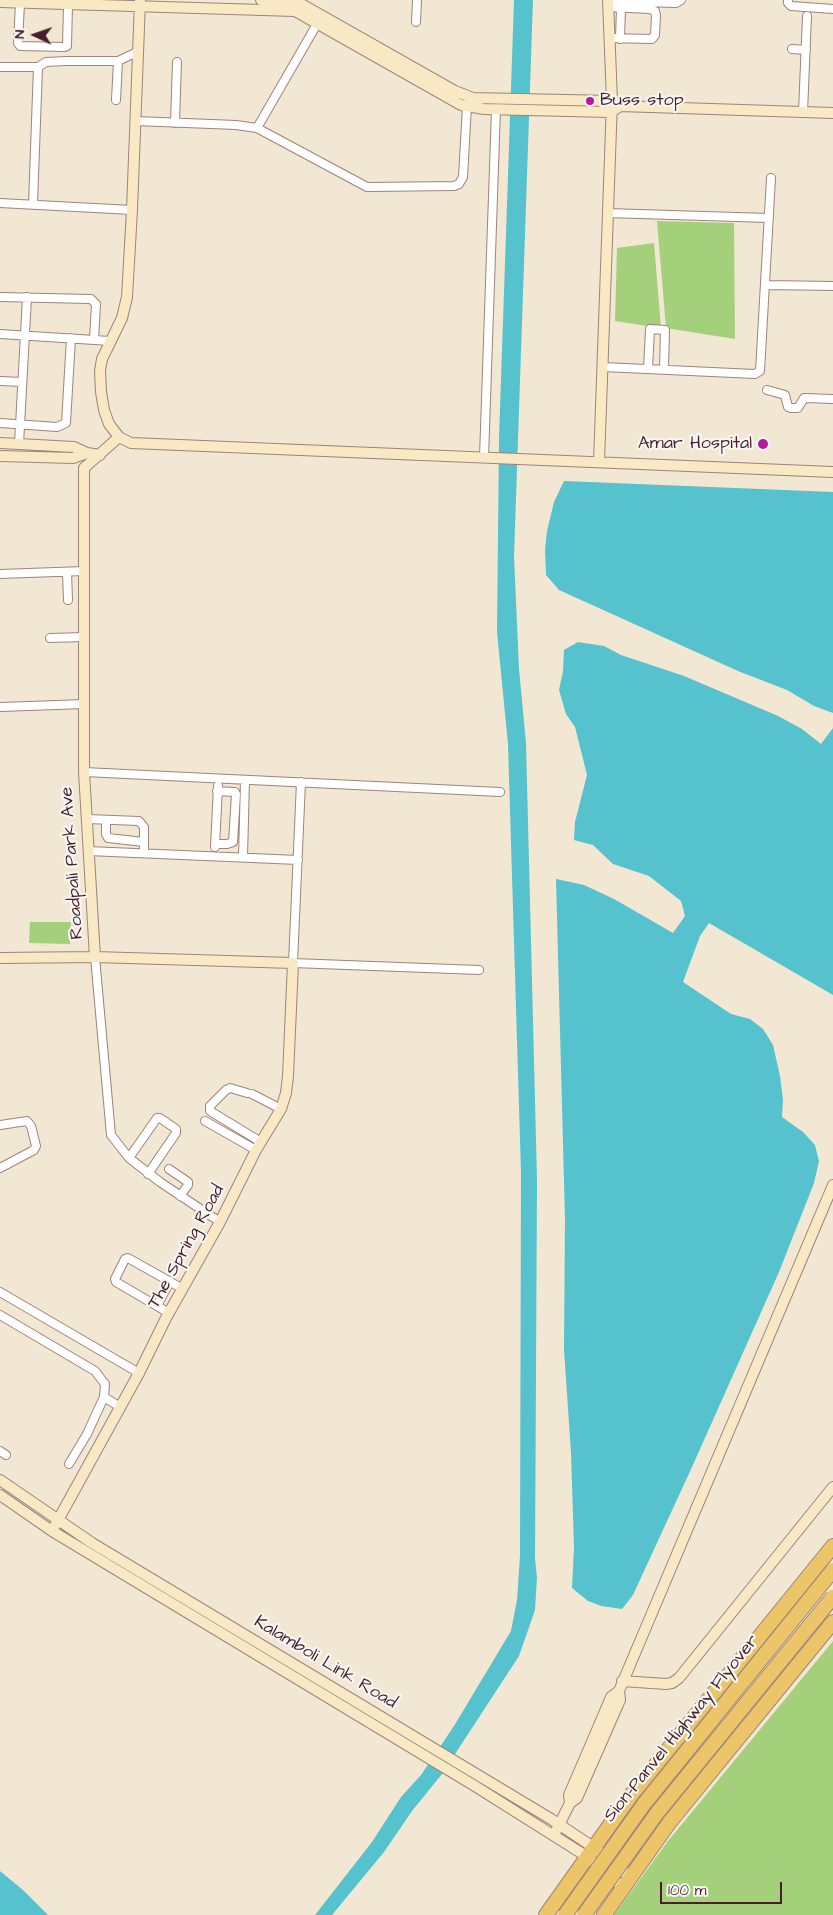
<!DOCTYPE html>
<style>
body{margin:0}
#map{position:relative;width:833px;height:1915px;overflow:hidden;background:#f1e7d2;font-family:"Architects Daughter",sans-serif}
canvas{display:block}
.north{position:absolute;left:10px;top:10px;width:50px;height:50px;-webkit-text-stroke:4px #f6f6f2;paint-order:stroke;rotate:273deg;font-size:14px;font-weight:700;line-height:20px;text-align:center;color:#4a1f2b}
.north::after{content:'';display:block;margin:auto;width:18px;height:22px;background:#4a1f2b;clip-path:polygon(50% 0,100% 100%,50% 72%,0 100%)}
.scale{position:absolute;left:660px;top:1882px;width:122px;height:22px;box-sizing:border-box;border:2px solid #4a1f2b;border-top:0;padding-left:6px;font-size:15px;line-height:18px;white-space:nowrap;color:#4a1f2b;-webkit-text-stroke:4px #f6f6f2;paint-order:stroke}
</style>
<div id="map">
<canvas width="833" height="1915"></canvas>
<div class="north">N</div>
<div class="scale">100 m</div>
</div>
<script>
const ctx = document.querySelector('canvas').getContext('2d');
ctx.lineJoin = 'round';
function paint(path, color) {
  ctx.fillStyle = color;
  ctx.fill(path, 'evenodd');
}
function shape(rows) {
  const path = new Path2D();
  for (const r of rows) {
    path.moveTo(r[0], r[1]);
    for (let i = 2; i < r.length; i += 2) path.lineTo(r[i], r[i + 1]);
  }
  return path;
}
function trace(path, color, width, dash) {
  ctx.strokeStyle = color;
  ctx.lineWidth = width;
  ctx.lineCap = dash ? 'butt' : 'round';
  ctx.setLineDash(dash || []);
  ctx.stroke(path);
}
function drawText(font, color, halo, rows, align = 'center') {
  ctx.font = font + ' "Architects Daughter",sans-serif';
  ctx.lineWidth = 4.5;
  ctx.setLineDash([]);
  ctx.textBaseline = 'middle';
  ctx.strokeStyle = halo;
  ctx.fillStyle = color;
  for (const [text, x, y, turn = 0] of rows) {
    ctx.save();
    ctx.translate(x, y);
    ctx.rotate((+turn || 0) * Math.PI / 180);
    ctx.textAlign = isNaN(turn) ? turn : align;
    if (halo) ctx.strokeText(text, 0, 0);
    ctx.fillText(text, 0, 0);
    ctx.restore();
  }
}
paint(shape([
 [657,221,734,223,735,339,666,328],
 [654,243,661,328,615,321,617,248],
 [30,922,71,922,70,944,29,943],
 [833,1641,833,1915,614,1915,668,1841]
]), '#a4d07c');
paint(shape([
 [514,0,533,0,514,556,519,669,526,743,537,1180,535,1559,537,1577,535,1610,519,1656,442,1774,412,1811,384,1852,332,1915,315,1915,372,1842,401,1797,421,1775,454,1726,511,1631,517,1600,520,1556,521,1172,508,744,497,632,499,438],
 [564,481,833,492,833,713,814,706,787,690,738,671,559,590,546,575,545,550,547,531,554,502],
 [578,642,604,646,621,655,684,676,778,716,802,729,821,744,833,728,833,995,709,923,700,936,683,982,731,1014,750,1019,763,1029,773,1045,780,1076,783,1100,782,1117,803,1132,815,1145,819,1161,814,1183,779,1272,692,1467,633,1595,622,1609,601,1606,588,1601,572,1588,574,1547,571,1453,564,1349,565,1219,556,879,584,885,614,899,673,933,685,916,681,901,649,876,613,864,593,845,574,840,575,822,587,775,575,727,566,714,559,690,563,671,564,650],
 [0,1871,23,1890,48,1915,0,1915]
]), '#55c2cd');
const street = shape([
 [788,0,788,3,791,6,833,9],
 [608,1,676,3,681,0],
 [20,3,18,43,20,46,65,47,67,46,68,5],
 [608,7,650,9,655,11,656,15,655,35,652,39,610,38],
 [416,22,417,0],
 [620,39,621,8],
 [792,49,806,50],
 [0,67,38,67,46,62,66,61,118,61,137,52],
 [116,100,118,61],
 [803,112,807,16],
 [135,121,236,125,257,128,367,187,454,186,459,184,463,177,467,106],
 [175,123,177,62],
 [257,128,317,24],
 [0,203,132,210],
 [33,204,38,67],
 [607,213,769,218],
 [766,285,833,286],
 [0,297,91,299,96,304,94,340],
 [0,334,110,341],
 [603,367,755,374,760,371,771,178],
 [648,369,650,329,665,330,664,369],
 [0,381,22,382],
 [767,390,785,395,788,407,791,408,798,408,804,398,833,399],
 [0,423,57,427,66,423,71,338],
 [19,444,27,297],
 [484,457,496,109],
 [67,572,68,600],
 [0,574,84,571],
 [50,638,84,637],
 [0,707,85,704],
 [84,772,500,792],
 [301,782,293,963,479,970],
 [87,819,139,821,144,827,144,853],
 [106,820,106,834,108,838,144,842],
 [216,844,227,844,233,842,236,794,235,792,217,791],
 [215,847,218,786],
 [88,851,298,860],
 [243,857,245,780],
 [95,957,111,1135,129,1158,160,1182,220,1222],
 [247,1093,230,1088,226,1090,210,1106,210,1111,261,1142],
 [252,1094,281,1109],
 [205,1121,256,1150],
 [0,1125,27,1121,31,1126,36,1146,34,1150,0,1168],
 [129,1158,157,1118,160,1118,176,1129,176,1133,148,1174],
 [169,1169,188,1182,188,1185,180,1196],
 [0,1292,139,1373],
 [157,1306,170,1281],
 [169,1313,116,1282,115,1279,125,1259,128,1258,183,1289],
 [0,1315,95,1371,105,1384,104,1397,87,1434,69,1464],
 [104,1397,120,1407],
 [0,1451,6,1455]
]);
const secondary = shape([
 [261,0,296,1,455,91,473,98,612,101,620,106,833,113],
 [0,2,295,11,461,105,484,109,611,112,620,106],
 [119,437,109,424,104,410,101,392,100,371,102,359,122,318,127,297,132,210,140,1],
 [0,443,74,447,87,453,100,455],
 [0,456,73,458,87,453],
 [599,462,612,101,608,0],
 [95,957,84,772,84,468,119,437,131,443,833,472],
 [0,958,95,957,293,963,288,1076,286,1093,281,1109,256,1150,220,1222,166,1318,139,1373,52,1531],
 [0,1480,92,1543,551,1819,593,1847,630,1877],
 [0,1495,52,1531,475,1786,586,1856,623,1887],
 [622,1681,666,1684,672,1683,679,1678,833,1487],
 [619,1691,833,1185],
 [556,1831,570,1803,577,1798,620,1700,619,1691,611,1697,600,1723,569,1795,570,1803]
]);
const highway = shape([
 [546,1915,632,1794,833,1546],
 [604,1915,669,1823,833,1622]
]);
trace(street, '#9e837e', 10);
trace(secondary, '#9e837e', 12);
trace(highway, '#9e837e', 16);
trace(street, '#fff', 8);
trace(secondary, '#f8e8c3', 10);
trace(highway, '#edc569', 14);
const highwayBridge = shape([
 [565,1915,644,1804,833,1570],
 [584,1915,657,1813,833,1597]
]);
trace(highwayBridge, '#9e837e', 16, []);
trace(highwayBridge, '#edc569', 14);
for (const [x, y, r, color] of [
 [590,101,5,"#b5179e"],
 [763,444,6,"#b5179e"]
]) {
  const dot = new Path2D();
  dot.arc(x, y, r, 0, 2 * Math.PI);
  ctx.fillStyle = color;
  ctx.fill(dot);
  trace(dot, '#f6f6f2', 2);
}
drawText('18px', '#4a1f2b', '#f6f6f2', [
 ["Buss stop",600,101],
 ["Amar Hospital",752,444,"right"]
], 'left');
drawText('18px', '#4a1f2b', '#f6f6f2', [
 ["Roadpali Park Ave",73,863,-94],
 ["The Spring Road",187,1247,-61],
 ["Kalamboli Link Road",325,1663,31],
 ["Sion-Panvel Highway Flyover",682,1729,-51]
]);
</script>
